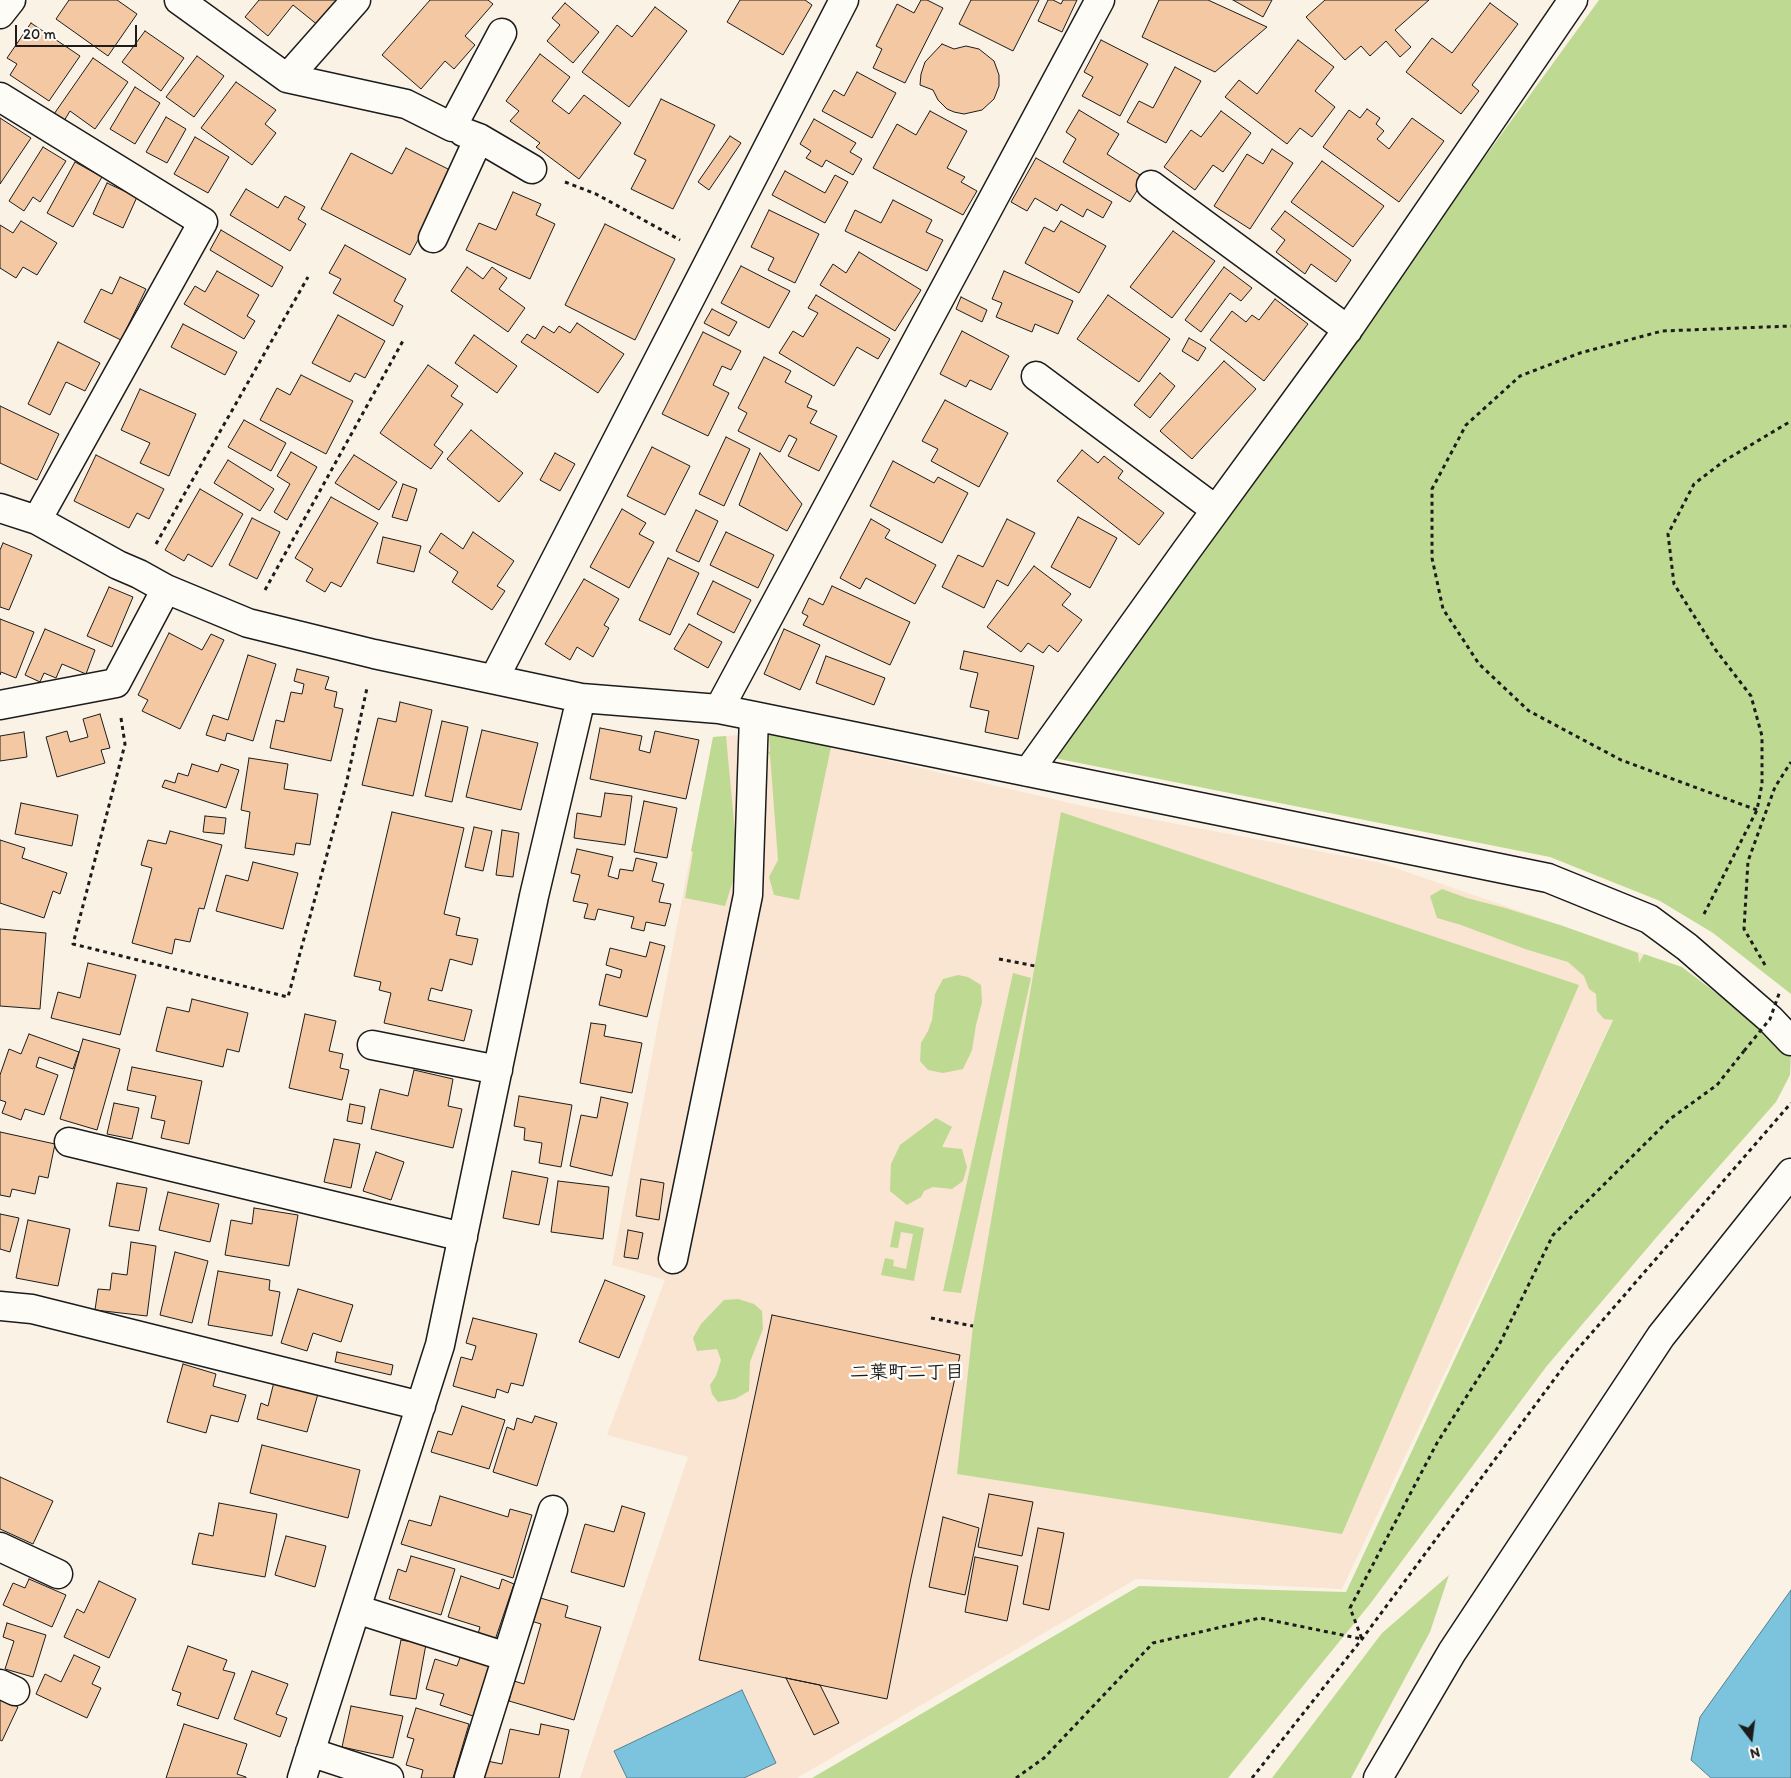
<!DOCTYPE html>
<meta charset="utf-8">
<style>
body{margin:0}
#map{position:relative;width:1791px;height:1778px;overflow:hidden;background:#fbf2e6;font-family:Itim,sans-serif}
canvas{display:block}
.north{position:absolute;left:1726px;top:1713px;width:50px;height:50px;-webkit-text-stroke:4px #fdfcf7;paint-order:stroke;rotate:165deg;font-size:14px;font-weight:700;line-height:20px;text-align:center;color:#1c1c1c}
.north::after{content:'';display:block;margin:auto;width:18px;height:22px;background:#1c1c1c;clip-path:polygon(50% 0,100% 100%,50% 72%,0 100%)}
.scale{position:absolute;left:15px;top:25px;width:122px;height:22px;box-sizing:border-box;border:2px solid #1c1c1c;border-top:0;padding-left:6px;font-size:15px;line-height:18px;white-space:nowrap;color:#1c1c1c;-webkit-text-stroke:4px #fdfcf7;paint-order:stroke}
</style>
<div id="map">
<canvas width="1791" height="1778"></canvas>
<div class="north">N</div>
<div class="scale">20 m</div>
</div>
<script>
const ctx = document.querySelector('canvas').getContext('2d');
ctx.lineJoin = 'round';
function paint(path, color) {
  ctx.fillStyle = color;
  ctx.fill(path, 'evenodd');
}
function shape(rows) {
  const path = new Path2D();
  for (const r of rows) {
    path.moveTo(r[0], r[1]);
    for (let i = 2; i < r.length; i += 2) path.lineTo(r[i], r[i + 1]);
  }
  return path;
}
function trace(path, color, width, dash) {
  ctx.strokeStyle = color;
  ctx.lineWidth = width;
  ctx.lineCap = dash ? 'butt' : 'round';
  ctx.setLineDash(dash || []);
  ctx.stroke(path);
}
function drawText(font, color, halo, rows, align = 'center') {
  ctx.font = font + ' Itim,"Klee One",sans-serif';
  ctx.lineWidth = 5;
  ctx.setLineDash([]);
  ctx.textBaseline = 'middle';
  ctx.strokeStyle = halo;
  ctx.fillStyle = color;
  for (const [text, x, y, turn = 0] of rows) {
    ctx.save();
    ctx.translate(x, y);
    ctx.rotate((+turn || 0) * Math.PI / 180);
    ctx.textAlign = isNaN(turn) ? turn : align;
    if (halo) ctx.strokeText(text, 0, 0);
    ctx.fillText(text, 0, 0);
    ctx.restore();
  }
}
paint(shape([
 [769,733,1083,806,1381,863,1644,954,1342,1589,1136,1579,797,1778,580,1778,688,1457,607,1435,665,1280,612,1265,713,737]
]), '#f9e5d2');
paint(shape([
 [1599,0,1791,0,1791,994,1713,933,1660,901,1550,857,1054,758,1415,253],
 [769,733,787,737,793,734,815,739,824,746,831,747,799,900,774,895,769,877,778,860,770,755,768,753,770,751],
 [726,736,738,865,725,906,685,898,693,852,691,851,713,737],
 [1061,812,1579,985,1342,1534,957,1474,973,1326],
 [1442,889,1467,898,1505,908,1563,926,1638,953,1639,963,1644,954,1682,967,1791,1050,1790,1075,1776,1102,1661,1232,1546,1367,1370,1604,1228,1778,812,1778,1139,1586,1346,1592,1613,1020,1604,1019,1597,1011,1596,994,1589,989,1584,976,1568,962,1525,949,1461,925,1437,918,1430,896],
 [1013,973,1031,978,961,1293,943,1291],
 [958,975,968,977,981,985,982,1002,976,1025,972,1050,963,1069,943,1073,928,1070,920,1061,921,1043,928,1031,932,1020,935,994,943,979],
 [936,1118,952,1127,942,1147,962,1149,967,1167,963,1181,952,1189,933,1187,924,1191,921,1197,907,1205,890,1191,891,1164,900,1145],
 [895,1221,924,1228,914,1281,881,1275,885,1258,894,1260,893,1266,906,1269,913,1234,901,1232,898,1248,890,1247],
 [738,1299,754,1304,762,1311,763,1329,750,1362,749,1391,735,1399,718,1402,712,1394,710,1385,716,1376,721,1360,717,1349,697,1351,693,1338,701,1324,724,1300],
 [1449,1575,1430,1632,1351,1778,1272,1778,1382,1633]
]), '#beda92');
const water = shape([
 [1791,1590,1791,1778,1711,1778,1691,1760,1700,1717,1791,1590],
 [742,1690,776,1763,744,1778,627,1778,614,1751,742,1690]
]);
paint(water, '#7cc4dd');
trace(water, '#568190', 1);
const building = shape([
 [69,0,117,0,137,14,108,56,56,19,69,0],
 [259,0,341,0,319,26,293,5,268,36,245,17,259,0],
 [430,0,488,0,493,4,465,36,475,45,454,69,445,61,421,89,382,55,430,0],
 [740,0,805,0,812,5,783,55,727,22,740,0],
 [921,0,927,0,943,8,905,83,873,68,882,49,876,46,897,4,914,13,921,0],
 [971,0,1039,0,1013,51,959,24,971,0],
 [1048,0,1053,0,1061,4,1063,0,1077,0,1062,32,1038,21,1048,0],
 [1159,0,1208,0,1267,27,1215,72,1142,37,1159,0],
 [1233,0,1272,0,1263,17,1233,0],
 [1325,0,1429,0,1395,30,1411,47,1400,57,1386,41,1370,56,1361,46,1345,60,1306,17,1325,0],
 [565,3,599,32,573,63,547,41,560,25,552,18,565,3],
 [1490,3,1518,24,1472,85,1479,91,1461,114,1406,72,1432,38,1452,53,1490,3],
 [655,7,687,31,629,107,582,72,617,25,632,37,655,7],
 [31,23,80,56,49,101,10,75,17,64,7,58,31,23],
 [145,31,184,58,161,91,122,62,145,31],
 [1101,40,1148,64,1120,116,1082,96,1093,77,1084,72,1101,40],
 [1298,40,1334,67,1315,91,1335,107,1312,137,1300,128,1287,144,1225,97,1239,80,1257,94,1298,40],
 [942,44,954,49,966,46,979,49,994,61,999,75,999,86,994,99,982,110,964,114,954,112,947,109,938,100,933,90,920,85,921,74,925,62,942,44],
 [540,54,570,77,552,101,569,114,584,95,621,123,579,179,536,147,540,143,510,121,519,111,506,101,540,54],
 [197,56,224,76,194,117,166,97,197,56],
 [93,58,128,82,95,129,70,111,64,121,54,114,93,58],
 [1175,67,1201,81,1166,143,1127,122,1139,101,1153,108,1175,67],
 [857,72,896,93,872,138,822,111,834,90,844,96,857,72],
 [236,82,276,110,265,124,276,133,252,165,201,128,236,82],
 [135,87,160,103,135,144,110,129,135,87],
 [661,99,715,125,673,209,631,189,646,160,634,154,661,99],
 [1367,109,1380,118,1376,124,1384,131,1377,139,1389,149,1412,118,1444,141,1399,202,1323,147,1349,110,1360,118,1367,109],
 [1079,110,1119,134,1107,154,1145,178,1130,202,1063,162,1076,139,1066,132,1079,110],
 [930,111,967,131,947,168,965,177,961,182,977,191,963,215,873,168,897,124,916,135,930,111],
 [1221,111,1251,133,1223,172,1213,165,1195,190,1164,167,1191,130,1201,137,1221,111],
 [166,117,186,129,167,163,146,152,166,117],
 [0,118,31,138,0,184,0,118],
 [814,119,856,143,850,152,862,159,853,175,826,160,822,167,806,158,811,151,800,144,814,119],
 [730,136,741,143,709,190,698,182,730,136],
 [195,137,229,157,208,193,174,174,195,137],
 [43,147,66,161,40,202,33,197,24,211,9,201,43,147],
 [406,148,454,172,410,255,321,209,351,153,392,174,406,148],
 [1272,149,1293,163,1250,229,1214,206,1247,154,1263,164,1272,149],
 [1036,158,1112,202,1103,218,1087,209,1083,217,1061,204,1057,211,1035,198,1027,211,1011,202,1036,158],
 [1322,161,1384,206,1353,247,1291,202,1322,161],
 [75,162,102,177,73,227,47,213,75,162],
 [785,171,825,193,835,175,848,182,825,223,772,195,785,171],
 [107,183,137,197,123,228,93,214,107,183],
 [246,189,278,208,285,196,305,207,298,219,306,224,290,251,230,215,246,189],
 [513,192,541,204,536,215,555,224,530,279,466,250,479,223,496,230,513,192],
 [893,200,932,220,926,232,943,240,927,271,845,231,855,210,881,223,893,200],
 [769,210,819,234,795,283,768,270,774,258,751,247,769,210],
 [1285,211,1351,260,1336,282,1311,264,1305,274,1276,252,1285,240,1271,229,1285,211],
 [21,221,57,243,37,275,23,267,16,278,0,268,0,225,13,233,21,221],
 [1061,221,1106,246,1079,293,1025,263,1044,227,1054,232,1061,221],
 [605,224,675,259,635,340,565,305,605,224],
 [221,230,283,267,272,287,210,250,221,230],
 [1173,231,1215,261,1172,318,1130,287,1173,231],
 [345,245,406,279,394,301,403,306,393,326,333,293,341,279,329,273,345,245],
 [859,252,921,290,895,331,820,285,833,264,846,273,859,252],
 [741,266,790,291,769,328,721,303,741,266],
 [467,267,483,279,492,267,507,278,499,289,525,308,508,332,451,291,467,267],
 [1224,267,1252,288,1241,301,1230,293,1201,332,1185,320,1224,267],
 [217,271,259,295,247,316,255,321,244,339,184,304,195,286,205,292,217,271],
 [1004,271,1073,301,1058,334,1035,324,1032,332,996,317,1002,303,992,299,1004,271],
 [120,277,146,289,121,340,84,322,101,289,112,294,120,277],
 [816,295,890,339,878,359,857,347,834,386,779,353,793,331,803,337,818,313,808,308,816,295],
 [1108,295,1170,339,1139,382,1077,339,1108,295],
 [961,297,987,310,982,322,956,309,961,297],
 [1275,299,1308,324,1264,381,1210,340,1232,311,1246,322,1252,315,1259,320,1275,299],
 [712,309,737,322,729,336,704,323,712,309],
 [338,315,385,341,365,378,355,373,350,382,312,363,338,315],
 [577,323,624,354,598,393,521,342,527,334,535,339,543,326,554,333,559,326,570,333,577,323],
 [183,324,237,352,225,375,171,347,183,324],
 [962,331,1009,356,991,390,970,380,966,387,940,374,962,331],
 [703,332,741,351,731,370,722,366,713,385,729,393,708,436,662,414,703,332],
 [474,335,517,366,497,393,455,363,474,335],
 [1189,338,1206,348,1198,361,1182,351,1189,338],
 [58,342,100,363,85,391,66,382,50,415,28,404,58,342],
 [764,357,791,371,785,382,812,396,807,407,817,411,810,423,837,436,819,471,788,456,797,439,789,435,780,452,738,431,747,413,738,408,764,357],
 [1224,361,1256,389,1192,459,1160,431,1224,361],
 [428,365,458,386,451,396,463,404,434,445,443,452,431,469,380,433,428,365],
 [1160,373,1175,386,1150,418,1134,405,1160,373],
 [301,375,353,401,326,454,260,420,277,388,290,395,301,375],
 [140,389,196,414,169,476,140,463,150,443,121,430,140,389],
 [945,400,1008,433,979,487,931,461,938,449,922,441,945,400],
 [0,406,59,434,37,480,0,463,0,406],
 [244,420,286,443,271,471,228,447,244,420],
 [471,430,523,473,499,502,447,459,471,430],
 [726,437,750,449,724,506,699,494,726,437],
 [652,447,690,466,665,515,627,496,652,447],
 [1082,450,1098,463,1104,456,1123,471,1118,478,1164,513,1139,545,1057,481,1082,450],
 [291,452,317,467,287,520,274,512,290,484,277,476,291,452],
 [555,453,575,464,560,491,540,480,555,453],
 [760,453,802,504,787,531,739,505,760,453],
 [96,455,164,489,149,519,137,513,129,528,74,501,96,455],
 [354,455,397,482,379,510,335,483,354,455],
 [228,460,274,489,260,511,214,483,228,460],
 [893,461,934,483,938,477,968,493,942,543,870,506,893,461],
 [403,484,417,489,407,521,392,517,403,484],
 [200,489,243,514,212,567,188,554,184,561,165,550,200,489],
 [331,497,378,523,341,587,331,582,325,592,306,581,313,569,295,558,331,497],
 [622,509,646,523,639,534,654,542,629,588,590,567,622,509],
 [696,510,718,521,699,562,676,551,696,510],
 [1078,517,1117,538,1090,588,1051,567,1078,517],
 [252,518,280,532,257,579,229,565,252,518],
 [871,519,890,530,885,538,936,565,915,604,866,578,860,589,840,578,871,519],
 [1007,519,1035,533,1008,586,997,580,984,608,942,587,958,555,983,567,1007,519],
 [473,532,514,561,497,586,505,591,492,610,452,582,458,572,429,552,441,533,463,549,473,532],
 [726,532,774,555,758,588,710,565,726,532],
 [383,537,421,546,414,572,377,563,383,537],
 [3,543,32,555,9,610,0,607,0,550,3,543],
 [668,558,699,573,670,635,639,620,668,558],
 [1034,566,1071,594,1062,605,1082,620,1058,652,1049,645,1043,653,1028,643,1021,652,987,627,1034,566],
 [584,579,619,599,604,625,609,628,593,657,577,647,570,660,545,644,584,579],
 [713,581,751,600,734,633,697,614,713,581],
 [832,586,910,622,890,665,803,625,808,616,802,613,809,598,823,605,832,586],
 [109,587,133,597,112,647,87,636,109,587],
 [0,619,34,632,16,678,1,672,0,675,0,619],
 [689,624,722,642,708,668,674,649,689,624],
 [45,629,95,650,86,674,62,664,56,678,44,673,40,682,25,675,45,629],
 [784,629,820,645,800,690,764,674,784,629],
 [169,633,202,650,211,634,224,640,180,729,142,711,148,700,138,695,169,633],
 [964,651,1034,666,1018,739,985,732,989,711,970,707,978,673,960,669,964,651],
 [248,655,276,664,253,741,227,733,225,741,206,735,213,715,228,720,248,655],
 [826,656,885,678,874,705,816,683,826,656],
 [297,669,329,677,325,689,337,692,334,707,343,709,331,761,270,748,276,720,284,722,291,692,302,694,304,684,294,681,297,669],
 [400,702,432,710,413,796,362,785,378,718,396,722,400,702],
 [100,714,110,748,101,750,105,763,57,777,46,737,67,731,70,742,88,737,83,719,100,714],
 [442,721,468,727,452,802,425,796,442,721],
 [600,728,642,736,639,750,650,753,655,731,699,740,686,799,590,779,600,728],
 [482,730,538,743,521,810,466,797,482,730],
 [24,732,27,757,0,761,0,736,24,732],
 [249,758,288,764,284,789,318,794,310,845,296,843,294,855,245,848,250,812,241,810,249,758],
 [192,764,218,772,221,764,239,770,226,808,162,787,165,780,175,783,178,773,188,776,192,764],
 [605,793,632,796,625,845,574,838,577,813,601,817,605,793],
 [644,801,677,808,667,858,634,852,644,801],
 [21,803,78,815,72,846,15,834,21,803],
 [392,812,464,828,444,914,460,918,456,935,478,939,472,965,450,959,442,991,431,988,428,1000,472,1010,464,1041,384,1023,391,993,379,990,381,982,354,976,392,812],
 [205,816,226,818,224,834,203,832,205,816],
 [474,827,492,831,483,871,465,867,474,827],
 [502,830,519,833,513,877,496,875,502,830],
 [170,831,222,845,204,909,199,908,190,942,175,939,172,954,132,943,152,868,141,865,148,840,166,844,170,831],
 [0,840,25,848,22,858,67,873,60,894,53,891,44,918,0,903,0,840],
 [577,849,613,857,608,876,618,879,620,869,633,871,636,858,657,863,652,881,664,884,659,902,671,904,665,926,646,922,644,931,631,928,634,917,598,909,595,920,584,918,588,904,573,901,580,875,571,873,577,849],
 [253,862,298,873,283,929,216,911,226,875,248,881,253,862],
 [0,929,46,933,40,1009,0,1006,0,929],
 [650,942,665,946,647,1017,599,1005,606,974,620,978,622,970,606,965,610,948,646,957,650,942],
 [88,963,136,975,120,1035,51,1018,58,992,80,998,88,963],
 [192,999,248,1013,239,1052,227,1049,223,1067,156,1051,167,1007,189,1012,192,999],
 [305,1014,336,1021,329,1051,343,1054,340,1068,349,1070,342,1100,289,1088,305,1014],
 [591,1023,606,1025,604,1036,642,1043,632,1093,580,1083,591,1023],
 [29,1034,79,1052,73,1069,39,1057,36,1067,58,1075,44,1115,25,1109,21,1120,2,1113,6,1102,0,1100,0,1075,9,1049,21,1054,29,1034],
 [83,1039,120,1049,97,1130,60,1119,83,1039],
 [132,1067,202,1081,189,1144,161,1138,165,1121,151,1118,156,1096,127,1090,132,1067],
 [414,1070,453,1079,448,1106,462,1109,453,1148,371,1129,380,1089,408,1096,414,1070],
 [519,1096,572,1105,561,1167,539,1163,542,1143,524,1140,525,1128,514,1126,519,1096],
 [601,1097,628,1103,612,1176,570,1166,581,1115,597,1118,601,1097],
 [114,1103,139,1108,132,1139,107,1134,114,1103],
 [350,1104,365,1107,362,1124,347,1121,350,1104],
 [0,1132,55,1144,48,1178,39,1176,35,1194,12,1189,10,1197,0,1195,0,1132],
 [334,1139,360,1144,351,1188,324,1182,334,1139],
 [376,1152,404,1162,391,1200,363,1191,376,1152],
 [512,1171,548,1178,539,1225,503,1218,512,1171],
 [641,1179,664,1183,659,1220,636,1216,641,1179],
 [558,1181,609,1187,603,1239,551,1232,558,1181],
 [117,1183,147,1188,139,1231,109,1226,117,1183],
 [168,1192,219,1204,210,1242,159,1230,168,1192],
 [254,1208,298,1215,289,1266,225,1255,231,1220,252,1224,254,1208],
 [0,1214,19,1218,10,1252,0,1249,0,1214],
 [28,1220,70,1229,58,1286,16,1278,28,1220],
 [628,1230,643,1233,638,1259,624,1257,628,1230],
 [131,1242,156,1246,147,1316,95,1310,98,1289,110,1290,112,1273,127,1275,131,1242],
 [175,1252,208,1261,192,1323,160,1315,175,1252],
 [218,1271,270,1280,269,1290,280,1292,272,1336,208,1325,218,1271],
 [605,1280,645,1296,619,1358,579,1342,605,1280],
 [298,1289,353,1305,341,1342,313,1333,307,1351,281,1343,298,1289],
 [772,1315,960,1355,911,1578,887,1699,699,1660,772,1315],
 [473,1318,537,1334,523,1386,511,1383,508,1393,497,1389,495,1398,453,1386,461,1357,472,1360,476,1346,466,1343,473,1318],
 [337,1352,393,1365,391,1375,335,1362,337,1352],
 [183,1364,216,1374,213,1386,246,1395,238,1422,211,1415,206,1433,167,1422,183,1364],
 [274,1382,318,1394,307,1432,257,1419,261,1403,268,1406,274,1382],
 [462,1406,505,1420,489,1469,431,1452,438,1431,452,1435,462,1406],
 [535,1416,557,1423,537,1486,493,1472,507,1427,514,1430,517,1418,532,1423,535,1416],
 [262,1445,360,1470,348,1518,250,1493,262,1445],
 [0,1477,53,1501,33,1544,0,1529,0,1477],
 [989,1494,1033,1502,1022,1556,978,1547,989,1494],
 [440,1496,508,1517,510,1509,532,1515,513,1578,401,1544,409,1520,431,1526,440,1496],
 [219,1503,277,1514,265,1577,192,1564,199,1533,213,1536,219,1503],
 [622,1506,645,1513,624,1587,571,1572,585,1524,614,1532,622,1506],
 [943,1517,979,1528,965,1595,929,1587,943,1517],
 [1038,1528,1064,1533,1049,1610,1023,1604,1038,1528],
 [286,1536,326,1546,315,1587,275,1575,286,1536],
 [411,1556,455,1569,441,1615,389,1599,398,1569,406,1572,411,1556],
 [975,1557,1018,1566,1007,1621,965,1612,975,1557],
 [461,1576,499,1589,502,1579,514,1584,495,1640,478,1634,480,1627,448,1617,461,1576],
 [29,1579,66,1595,52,1627,3,1605,13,1583,25,1588,29,1579],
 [99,1581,136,1599,109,1658,64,1637,77,1609,84,1613,99,1581],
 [537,1597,568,1606,565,1617,601,1627,574,1720,509,1701,514,1681,524,1684,541,1624,531,1621,537,1597],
 [7,1623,46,1635,33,1677,5,1669,14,1641,3,1637,7,1623],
 [401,1640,426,1644,416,1699,390,1695,401,1640],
 [188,1646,227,1660,223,1670,235,1673,218,1719,177,1705,181,1693,172,1690,188,1646],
 [74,1655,100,1667,92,1684,101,1688,87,1718,36,1694,45,1674,61,1682,74,1655],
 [461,1655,492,1665,476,1717,440,1705,444,1694,426,1689,435,1659,457,1666,461,1655],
 [252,1671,288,1684,276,1714,287,1718,280,1737,234,1719,252,1671],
 [786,1678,820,1685,839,1723,814,1735,786,1678],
 [0,1698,18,1707,2,1741,0,1740,0,1698],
 [351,1706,403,1716,393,1758,342,1747,351,1706],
 [416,1708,469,1724,453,1778,421,1778,423,1770,406,1765,414,1739,407,1737,416,1708],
 [184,1724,247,1744,237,1774,246,1777,246,1778,166,1778,184,1724],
 [541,1724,569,1730,559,1778,484,1778,487,1761,502,1764,510,1729,539,1735,541,1724]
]);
paint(building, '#f3c8a2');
trace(building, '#1c1c1c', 1);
const minor = shape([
 [179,0,287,78,406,104,452,127,502,33],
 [0,14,11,0],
 [287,78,356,0],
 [0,97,203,222,37,520],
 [463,132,479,138,532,169],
 [1151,185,1348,330],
 [433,238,479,138],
 [1036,376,1216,510],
 [0,508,37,520,118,565,139,574,166,589,248,623,374,654,581,698,719,709,754,716,1548,878,1649,919,1687,947,1770,1019,1791,1041],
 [494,679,844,0],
 [0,705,116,683,166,589],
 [719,709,1100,0],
 [1028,772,1186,551,1351,325,1573,0],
 [372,1045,498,1070],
 [69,1142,463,1237],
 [673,1259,748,895,754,716],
 [0,1306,32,1309,421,1406],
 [0,1547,58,1574],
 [356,1609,507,1657],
 [0,1684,15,1691],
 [310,1752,389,1778],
 [302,1778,440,1345,534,896,581,698],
 [469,1778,553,1510],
 [1378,1778,1452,1652,1661,1336,1791,1173]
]);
trace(minor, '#1c1c1c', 31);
trace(shape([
 [565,182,596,194,680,240],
 [156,544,308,277],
 [265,590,404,339],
 [121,718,125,744,73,944,288,997,346,785,367,688],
 [1757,810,1621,760,1529,711,1479,664,1443,609,1432,558,1432,489,1466,425,1520,376,1580,353,1662,331,1791,326],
 [1704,914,1757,810,1762,784,1762,736,1751,696,1715,649,1674,584,1668,534,1694,484,1724,461,1791,421],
 [999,959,1035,966],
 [1765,965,1744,929,1748,861,1775,787,1791,762],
 [931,1318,973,1326],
 [1016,1778,1044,1758,1153,1643,1260,1618,1362,1639,1350,1608,1437,1443,1498,1347,1553,1235,1670,1119,1717,1085,1744,1051],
 [1252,1778,1362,1639,1570,1358,1791,1103]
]), '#1c1c1c', 3, [4, 4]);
trace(minor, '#fdfcf7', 28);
trace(shape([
 [1744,1051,1770,1019,1780,991]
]), '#1c1c1c', 3, [4, 4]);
drawText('bold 19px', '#1c1c1c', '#fdfcf7', [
 ["二葉町二丁目",907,1373]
]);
</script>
